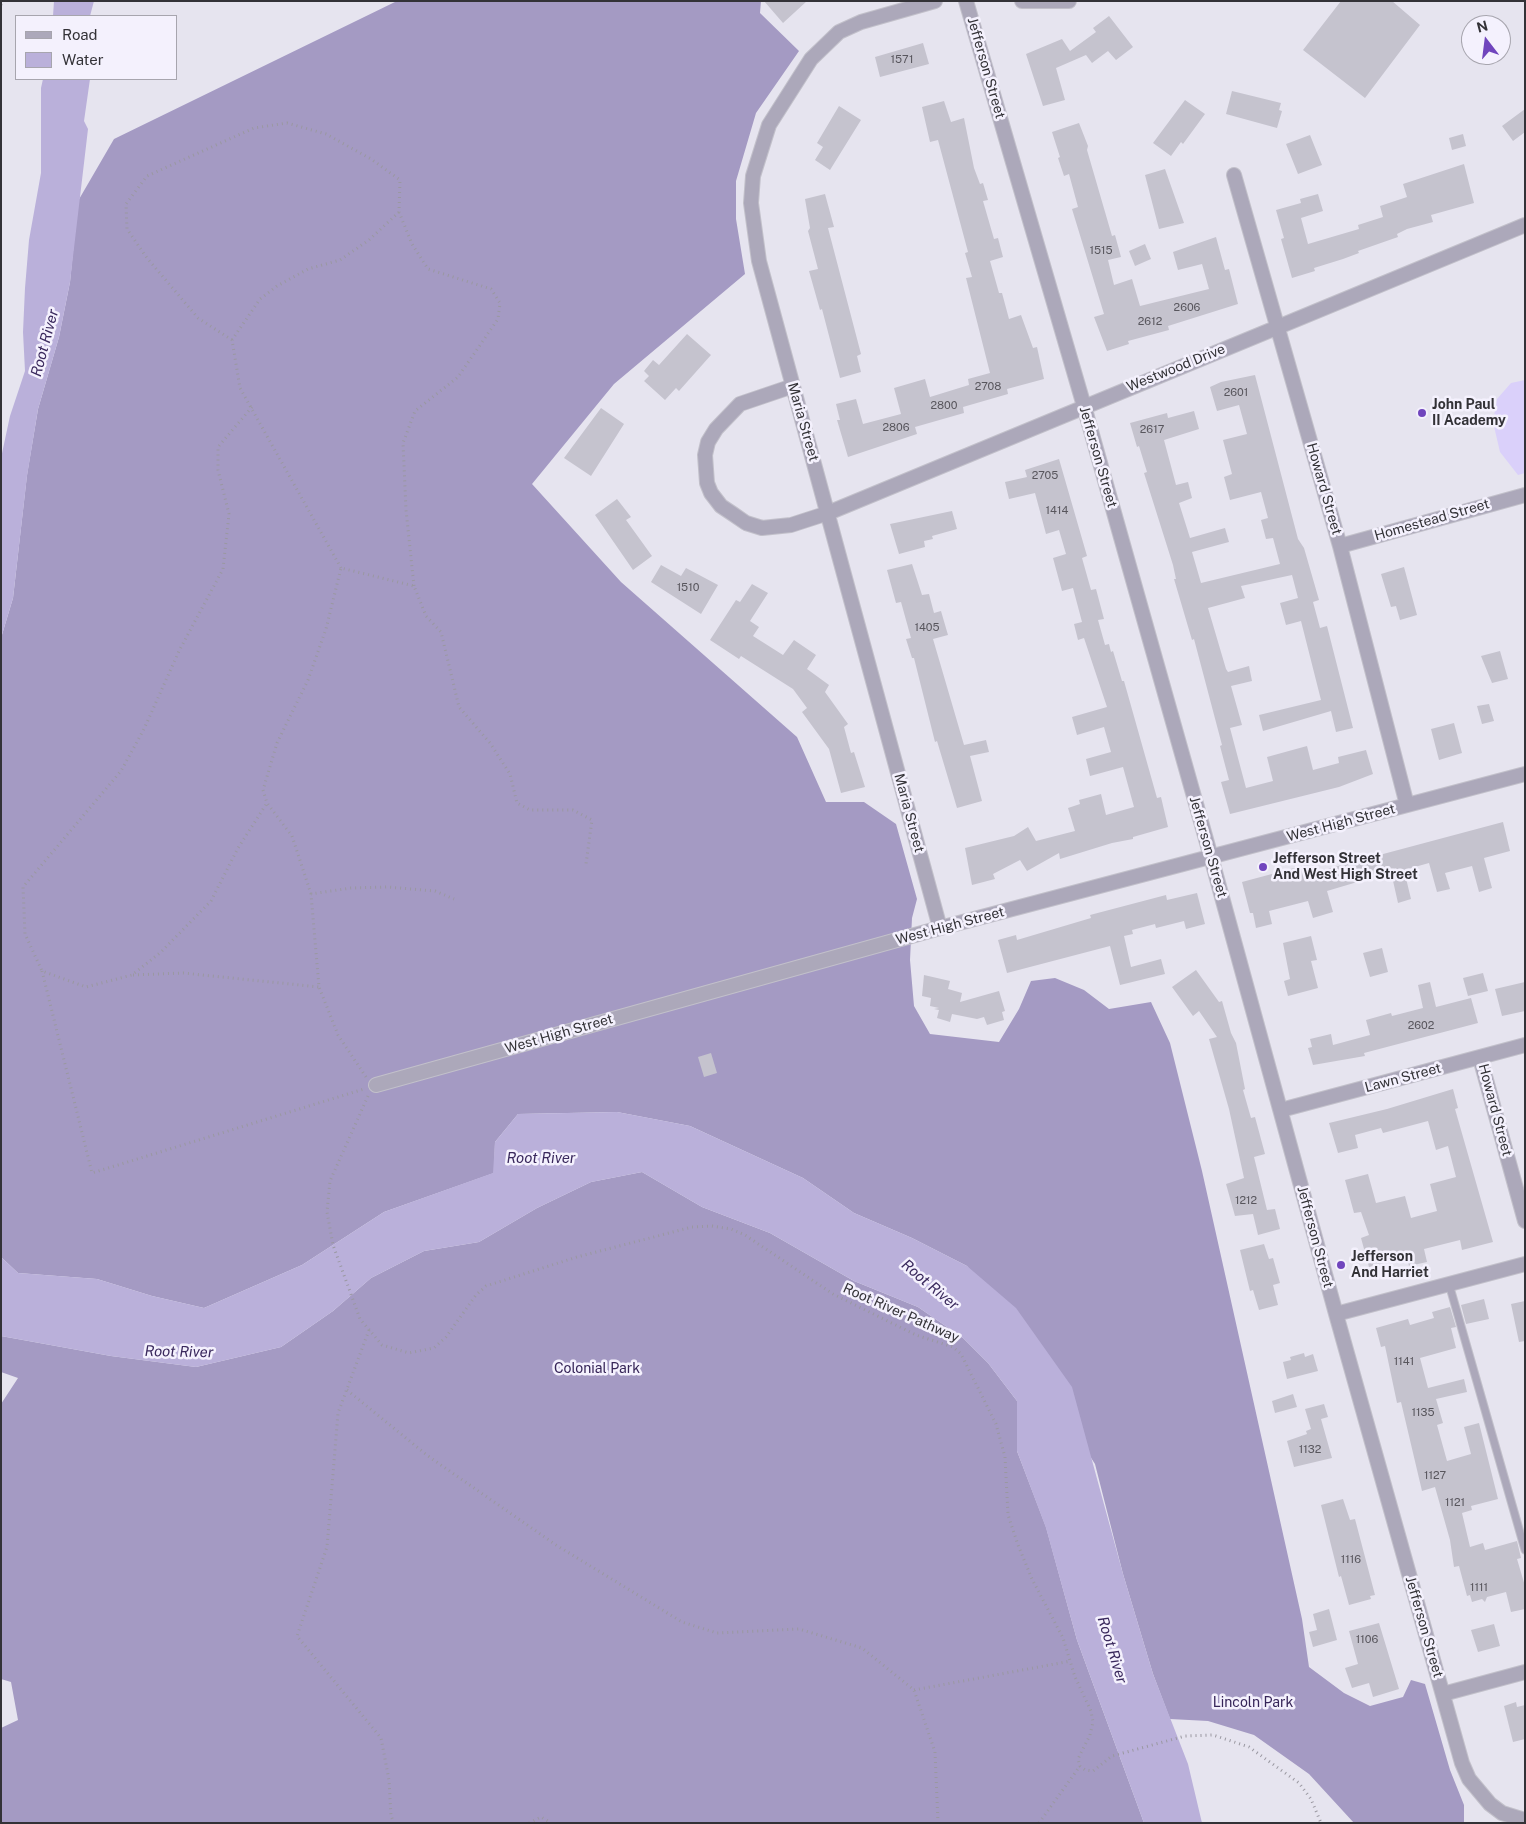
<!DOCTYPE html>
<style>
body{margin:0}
#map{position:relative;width:1526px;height:1824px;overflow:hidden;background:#e6e4ef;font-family:"Public Sans",sans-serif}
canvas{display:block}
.frame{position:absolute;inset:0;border:2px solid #333237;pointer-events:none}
.legend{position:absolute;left:15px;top:15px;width:162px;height:65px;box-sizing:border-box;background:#f4f1fd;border:1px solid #a7a5ae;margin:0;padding:6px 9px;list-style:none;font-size:15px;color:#333237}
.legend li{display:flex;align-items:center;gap:10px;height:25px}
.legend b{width:25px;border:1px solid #a7a5ae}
.north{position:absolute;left:1461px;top:15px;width:50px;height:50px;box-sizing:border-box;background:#f4f1fd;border:1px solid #a7a5ae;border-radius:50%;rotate:345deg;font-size:14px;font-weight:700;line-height:20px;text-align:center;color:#333237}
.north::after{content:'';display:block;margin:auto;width:18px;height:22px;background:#7045bd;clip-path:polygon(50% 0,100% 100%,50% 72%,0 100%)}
</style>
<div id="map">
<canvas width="1526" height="1824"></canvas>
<div class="frame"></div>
<ul class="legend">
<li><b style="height:6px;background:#aca8ba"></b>Road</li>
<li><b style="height:14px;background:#bab0da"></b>Water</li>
</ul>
<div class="north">N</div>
</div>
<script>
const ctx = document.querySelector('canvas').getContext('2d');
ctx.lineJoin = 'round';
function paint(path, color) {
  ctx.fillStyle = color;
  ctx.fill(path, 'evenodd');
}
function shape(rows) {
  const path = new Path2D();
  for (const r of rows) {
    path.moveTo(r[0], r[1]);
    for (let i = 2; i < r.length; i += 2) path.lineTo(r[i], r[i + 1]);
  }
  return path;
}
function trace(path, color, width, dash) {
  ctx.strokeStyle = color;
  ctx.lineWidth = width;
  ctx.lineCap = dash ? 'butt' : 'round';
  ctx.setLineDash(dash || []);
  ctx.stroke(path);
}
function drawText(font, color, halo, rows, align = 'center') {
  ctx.font = font + ' "Public Sans",sans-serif';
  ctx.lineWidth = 5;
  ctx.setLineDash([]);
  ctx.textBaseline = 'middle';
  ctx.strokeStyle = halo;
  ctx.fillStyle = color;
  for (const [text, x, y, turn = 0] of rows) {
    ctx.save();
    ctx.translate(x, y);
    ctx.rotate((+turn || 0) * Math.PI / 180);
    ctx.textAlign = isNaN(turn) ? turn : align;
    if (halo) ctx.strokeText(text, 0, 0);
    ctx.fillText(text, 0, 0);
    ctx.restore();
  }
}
paint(shape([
 [1525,380,1525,473,1518,475,1500,452,1493,422,1497,399,1511,383]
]), '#dad0fa');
paint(shape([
 [397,1,761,1,760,13,799,51,756,113,736,181,736,219,745,274,614,384,532,484,621,582,797,737,826,802,864,802,896,824,917,899,912,918,910,960,914,1006,930,1034,999,1042,1019,1009,1031,981,1055,978,1084,990,1109,1009,1151,1002,1170,1043,1202,1171,1302,1619,1309,1667,1344,1693,1370,1706,1403,1697,1411,1680,1425,1684,1450,1770,1464,1805,1464,1823,1354,1823,1309,1774,1254,1735,1208,1721,1170,1719,1153,1674,1123,1574,1095,1464,967,1266,912,1238,854,1213,803,1178,690,1126,617,1112,518,1114,495,1142,494,1173,384,1212,302,1265,204,1308,152,1296,97,1279,18,1273,1,1257,1,638,13,598,27,475,38,409,59,337,70,282,78,201,114,139],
 [642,1172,702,1207,770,1233,854,1281,918,1307,963,1338,988,1363,1017,1401,1017,1451,1046,1527,1077,1640,1144,1823,1,1823,1,1728,18,1720,11,1682,1,1679,1,1404,18,1378,1,1372,1,1336,111,1356,196,1367,281,1347,333,1311,371,1278,424,1251,479,1242,537,1208,591,1182]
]), '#a49ac3');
paint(shape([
 [54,1,94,1,90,16,53,16],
 [43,79,90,79,84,121,88,129,70,282,59,337,38,409,27,476,13,598,1,638,1,458,10,416,25,371,23,332,25,288,29,240,41,173,41,88],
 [617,1112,690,1126,803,1178,854,1213,912,1238,967,1266,1016,1308,1072,1387,1123,1574,1153,1674,1188,1764,1202,1823,1144,1823,1077,1640,1046,1528,1017,1451,1017,1401,988,1363,963,1338,918,1307,854,1281,770,1233,702,1207,642,1172,591,1182,537,1208,479,1242,424,1251,371,1278,333,1311,281,1347,196,1367,111,1356,1,1336,1,1257,18,1273,97,1279,152,1296,204,1308,302,1265,384,1212,493,1173,495,1142,518,1114]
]), '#bab0da');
paint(shape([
 [764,1,807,1,783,23],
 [1341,1,1392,1,1420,25,1365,98,1303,50],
 [1109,16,1133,47,1116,60,1108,51,1092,63,1086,55,1056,68,1065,100,1043,106,1026,54,1062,39,1070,51,1096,32,1093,28],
 [923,43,929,64,880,77,875,57],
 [1232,91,1281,103,1279,110,1282,111,1277,128,1226,114],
 [1185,100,1205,114,1183,144,1181,142,1171,156,1153,143],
 [944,101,951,122,964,118,974,168,980,184,983,183,988,200,983,201,994,239,998,238,1003,257,990,261,999,293,1002,293,1009,319,1021,315,1033,348,1037,347,1044,379,1007,389,1008,394,963,407,964,413,915,427,917,434,848,457,837,420,840,420,836,404,856,399,863,424,901,414,894,388,925,379,930,397,969,385,968,379,990,373,966,278,972,277,965,253,968,252,938,140,930,142,922,107],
 [839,106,861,120,830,170,815,160,823,147,817,143],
 [1525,109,1525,132,1513,141,1502,126],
 [1079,123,1088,146,1087,150,1112,236,1115,235,1121,257,1108,260,1114,285,1132,279,1140,306,1209,289,1202,264,1178,270,1173,252,1216,237,1225,270,1229,269,1238,304,1168,326,1169,330,1128,341,1129,344,1107,351,1094,317,1104,314,1072,209,1078,207,1069,174,1064,176,1058,158,1060,157,1052,132],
 [1463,134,1466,146,1452,150,1449,138],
 [1310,135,1322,165,1298,174,1286,144],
 [1464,164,1474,203,1431,215,1433,222,1407,229,1397,234,1398,237,1358,251,1359,253,1343,259,1314,268,1315,271,1292,278,1281,239,1284,238,1276,210,1301,203,1300,199,1318,194,1323,211,1301,218,1308,244,1359,229,1358,225,1383,217,1380,206,1407,197,1403,184],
 [1165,169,1184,223,1159,229,1145,175],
 [825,194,834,227,828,228,861,354,857,356,861,372,840,378,822,309,820,310,809,271,818,269,808,231,810,228,805,199],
 [1145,244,1151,259,1135,266,1129,251],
 [687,334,711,355,679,391,676,388,665,400,644,381,649,376,644,371,653,360,659,365],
 [1255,375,1298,539,1304,548,1319,600,1313,602,1320,628,1327,626,1353,728,1336,732,1331,711,1263,731,1259,715,1321,700,1301,621,1286,625,1280,603,1298,598,1292,575,1241,586,1245,598,1208,608,1226,669,1228,672,1249,666,1252,681,1231,686,1242,725,1230,728,1246,788,1273,781,1267,757,1307,746,1313,770,1339,763,1338,757,1366,750,1373,774,1339,787,1230,814,1221,782,1229,780,1220,746,1222,745,1194,639,1192,640,1174,579,1176,579,1173,565,1144,473,1147,472,1139,446,1137,447,1130,423,1167,413,1168,418,1194,411,1199,429,1164,440,1176,485,1188,482,1192,498,1179,503,1190,538,1225,528,1229,542,1192,552,1201,583,1280,564,1273,538,1266,539,1261,520,1268,518,1261,492,1230,500,1224,477,1232,474,1223,440,1247,434,1239,405,1217,411,1210,387,1221,382],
 [601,408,624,424,591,476,564,458],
 [1059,459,1087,556,1082,558,1091,590,1096,589,1104,619,1098,620,1105,645,1109,644,1111,652,1113,651,1122,681,1124,681,1157,798,1161,797,1168,827,1133,837,1133,839,1112,843,1060,859,1059,853,1027,871,1020,860,993,874,995,879,972,885,965,848,1014,836,1028,827,1036,841,1075,831,1068,808,1080,804,1079,800,1101,794,1106,815,1134,807,1123,767,1090,776,1086,759,1111,752,1104,727,1077,735,1072,717,1107,707,1084,638,1078,640,1074,624,1082,622,1073,588,1062,591,1053,558,1066,554,1059,530,1046,534,1035,493,1009,499,1005,482,1027,477,1025,470],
 [617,499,631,517,626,520,652,556,633,570,595,515],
 [952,511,957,529,932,536,933,539,924,541,925,547,899,554,890,524],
 [912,564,922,595,929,594,934,613,941,611,948,635,933,639,964,745,986,740,989,752,970,756,982,801,957,808,937,741,935,742,914,658,912,658,906,639,911,638,901,602,896,603,887,570],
 [661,565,681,576,686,568,718,585,701,614,651,582],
 [1404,567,1417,615,1400,620,1396,606,1391,607,1381,574],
 [752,584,768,593,750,621,759,627,753,636,783,655,794,640,816,655,807,669,829,685,825,692,848,724,844,727,851,753,854,752,865,787,841,793,829,749,802,712,807,708,793,689,741,656,739,659,710,640,736,600,740,602],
 [1500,651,1508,679,1492,683,1481,656],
 [1489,704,1494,721,1482,724,1477,706],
 [1454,723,1462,753,1439,760,1431,729],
 [1503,822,1510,851,1484,858,1492,888,1479,892,1472,866,1445,873,1450,889,1437,892,1429,863,1404,870,1411,899,1398,903,1391,872,1327,891,1333,912,1313,918,1308,901,1269,911,1272,924,1256,928,1253,913,1250,913,1242,882,1309,864,1312,873],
 [1197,893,1205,924,1186,929,1184,921,1156,928,1155,924,1132,930,1133,934,1124,936,1131,967,1161,959,1165,974,1120,985,1110,946,1007,973,998,940,1016,935,1017,940,1091,918,1090,915,1166,895,1167,900],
 [1311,936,1317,960,1311,961,1318,988,1288,996,1284,981,1290,979,1283,943],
 [1382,948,1388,972,1370,977,1363,953],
 [1196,970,1219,1002,1222,1001,1231,1033,1236,1043,1245,1089,1243,1090,1251,1118,1255,1117,1265,1154,1254,1157,1267,1210,1275,1209,1280,1229,1258,1235,1253,1214,1235,1216,1226,1184,1244,1178,1229,1109,1209,1039,1217,1037,1199,1011,1193,1016,1172,987],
 [1483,973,1488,991,1468,996,1463,978],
 [924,975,950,981,948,989,962,993,960,1002,999,991,1005,1011,1002,1012,1004,1020,987,1025,984,1017,977,1019,952,1014,950,1022,937,1018,939,1010,934,1009,939,1008,930,1006,931,998,922,996],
 [1430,982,1436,1007,1471,998,1478,1023,1364,1053,1365,1056,1313,1065,1308,1048,1312,1047,1310,1039,1331,1034,1333,1045,1370,1035,1366,1020,1391,1013,1392,1016,1423,1008,1418,985],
 [1525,982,1525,1011,1502,1016,1495,989],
 [711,1053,717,1073,704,1077,698,1057],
 [1453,1089,1458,1108,1455,1109,1493,1242,1462,1250,1460,1240,1424,1249,1427,1262,1409,1266,1407,1257,1369,1267,1361,1238,1369,1235,1361,1212,1354,1213,1345,1180,1368,1174,1376,1203,1405,1196,1411,1218,1437,1211,1430,1184,1456,1177,1448,1146,1436,1150,1428,1121,1383,1133,1381,1128,1355,1135,1358,1148,1338,1153,1329,1123,1387,1109],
 [1264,1244,1269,1259,1273,1258,1280,1283,1273,1285,1278,1305,1259,1310,1253,1290,1250,1291,1240,1250],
 [1484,1299,1489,1319,1466,1324,1461,1305],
 [1525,1301,1525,1341,1519,1342,1511,1304],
 [1450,1307,1456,1327,1451,1328,1456,1348,1420,1358,1428,1388,1464,1379,1467,1392,1436,1399,1443,1423,1437,1425,1447,1461,1471,1454,1464,1427,1479,1423,1498,1499,1471,1506,1472,1510,1462,1513,1470,1547,1483,1543,1485,1550,1517,1541,1521,1558,1517,1559,1525,1586,1525,1609,1511,1612,1506,1592,1487,1597,1485,1602,1482,1599,1472,1602,1470,1595,1467,1596,1459,1566,1454,1567,1450,1540,1435,1487,1422,1491,1401,1402,1397,1403,1385,1346,1381,1347,1376,1328,1408,1319,1410,1325,1434,1318,1432,1312],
 [1304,1353,1305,1357,1313,1354,1318,1371,1287,1379,1283,1362,1291,1360,1290,1357],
 [1293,1394,1297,1407,1275,1413,1272,1401],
 [1324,1404,1328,1417,1321,1419,1332,1458,1294,1467,1287,1441,1307,1434,1306,1431,1311,1429,1305,1409],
 [1343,1499,1350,1520,1355,1519,1375,1595,1370,1596,1371,1599,1349,1605,1341,1576,1339,1577,1321,1505],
 [1329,1609,1337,1640,1313,1647,1309,1632,1317,1630,1313,1614],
 [1379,1623,1399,1689,1373,1697,1369,1683,1352,1688,1345,1668,1358,1664,1349,1631],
 [1494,1624,1500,1646,1478,1652,1471,1630],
 [1516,1702,1517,1707,1525,1705,1525,1739,1513,1742,1504,1706]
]), '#c5c3ce');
const lane = shape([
 [1449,1284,1525,1550]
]);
const street = shape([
 [935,1,861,22,839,32,811,59,769,125,753,176,751,203,759,261,940,928],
 [966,1,1084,406,1211,857,1336,1314,1462,1763,1469,1779,1490,1804,1502,1813,1525,1820],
 [1022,1,1069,1],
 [1234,175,1340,546,1407,805],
 [793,386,740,404,716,429,708,442,705,455,707,483,711,493,721,506,733,514,746,523,762,528,791,525,828,513,1525,225],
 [1340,546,1525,495],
 [1480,1058,1525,1221],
 [376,1085,940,928,1525,774],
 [1281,1110,1525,1045],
 [1336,1314,1525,1264],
 [1443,1694,1525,1672]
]);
trace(lane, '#c2c0ca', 9);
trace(street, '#c2c0ca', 16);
trace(shape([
 [1,5,2,1],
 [232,340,260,299,277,286,308,269,340,260,369,240,399,212],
 [252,407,218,447,218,470,229,514,223,569,179,651,144,729,121,771,23,887,25,934,42,971,86,987,132,975,161,952,211,901,238,848,267,803],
 [341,568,240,388,232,340,198,318,147,258,127,229,126,204,147,176,254,128,287,123,326,134,371,159,400,180,399,212,412,244,428,269,491,289,500,303,498,319,458,377,415,411,403,443,406,510,414,586],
 [311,894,292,836,267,803,263,790,277,743,308,680,326,629,341,568,414,586,426,616,441,632,459,707,490,743,510,774,517,803,530,810,573,810,592,820,586,864],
 [42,971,92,1173,364,1089],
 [133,975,183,973,319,987],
 [366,1077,338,1035,319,987,311,894,351,888,387,887,435,891,454,899],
 [368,1096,330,1181,327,1212,333,1245,360,1319,382,1345,409,1353,434,1348,446,1337,476,1295,486,1286,577,1257,692,1227,712,1226,731,1229,745,1235,833,1294,916,1335,953,1347,961,1354,996,1424,1005,1457,1008,1515,1018,1545,1032,1579,1063,1638,1075,1677,1091,1711,1093,1722,1090,1735,1078,1759,1080,1766,1085,1770,1093,1771,1112,1756,1185,1736,1213,1735,1249,1747,1299,1783,1311,1799,1321,1823],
 [369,1330,338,1413,327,1547,297,1636,381,1738,389,1780,391,1816,394,1823],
 [347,1390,428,1456,556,1545,682,1622,717,1633,799,1629,862,1648,914,1690,935,1752,938,1823],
 [914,1690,1071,1661],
 [529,1823,541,1817,551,1823],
 [1039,1823,1080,1766]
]), '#9a98a1', 3, [1, 4]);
trace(lane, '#aca8ba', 7);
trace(street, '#aca8ba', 14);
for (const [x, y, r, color] of [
 [1422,413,5,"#7045bd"],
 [1263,867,5,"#7045bd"],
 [1341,1265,5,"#7045bd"]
]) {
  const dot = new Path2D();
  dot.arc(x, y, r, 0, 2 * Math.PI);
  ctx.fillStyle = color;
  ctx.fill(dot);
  trace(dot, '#f4f1fd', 2);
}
drawText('11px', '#58565d', null, [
 ["1571",902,60],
 ["1515",1101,251],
 ["2606",1187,308],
 ["2612",1150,322],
 ["2708",988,387],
 ["2601",1236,393],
 ["2800",944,406],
 ["2806",896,428],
 ["2617",1152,430],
 ["2705",1045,476],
 ["1414",1057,511],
 ["1510",688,588],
 ["1405",927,628],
 ["2602",1421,1026],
 ["1212",1246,1201],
 ["1141",1404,1362],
 ["1135",1423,1413],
 ["1132",1310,1450],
 ["1127",1435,1476],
 ["1121",1455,1503],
 ["1116",1351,1560],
 ["1111",1479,1588],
 ["1106",1367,1640]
]);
drawText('14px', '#333237', '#f4f1fd', [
 ["Jefferson Street",986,68,74],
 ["Westwood Drive",1176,368,-22],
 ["Maria Street",803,422,74],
 ["Jefferson Street",1098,457,74],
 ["Howard Street",1324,489,74],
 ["Homestead Street",1432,520,-16],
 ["Maria Street",909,813,75],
 ["West High Street",1341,823,-15],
 ["Jefferson Street",1208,847,74],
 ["West High Street",950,926,-15],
 ["West High Street",559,1034,-16],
 ["Lawn Street",1403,1078,-15],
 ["Howard Street",1495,1110,75],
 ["Jefferson Street",1315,1237,75],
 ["Root River Pathway",901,1313,24],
 ["Jefferson Street",1424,1627,74]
]);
drawText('bold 14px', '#333237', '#f4f1fd', [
 ["John Paul",1432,405],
 ["II Academy",1432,421],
 ["Jefferson Street",1273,859],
 ["And West High Street",1273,875],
 ["Jefferson",1351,1257],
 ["And Harriet",1351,1273]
], 'left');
drawText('14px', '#362558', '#f4f1fd', [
 ["Colonial Park",597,1369],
 ["Lincoln Park",1253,1703]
]);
drawText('italic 15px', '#3a295d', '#f4f1fd', [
 ["Root River",45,343,-75],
 ["Root River",541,1158],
 ["Root River",930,1285,40],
 ["Root River",179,1352,1],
 ["Root River",1112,1650,73]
]);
</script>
